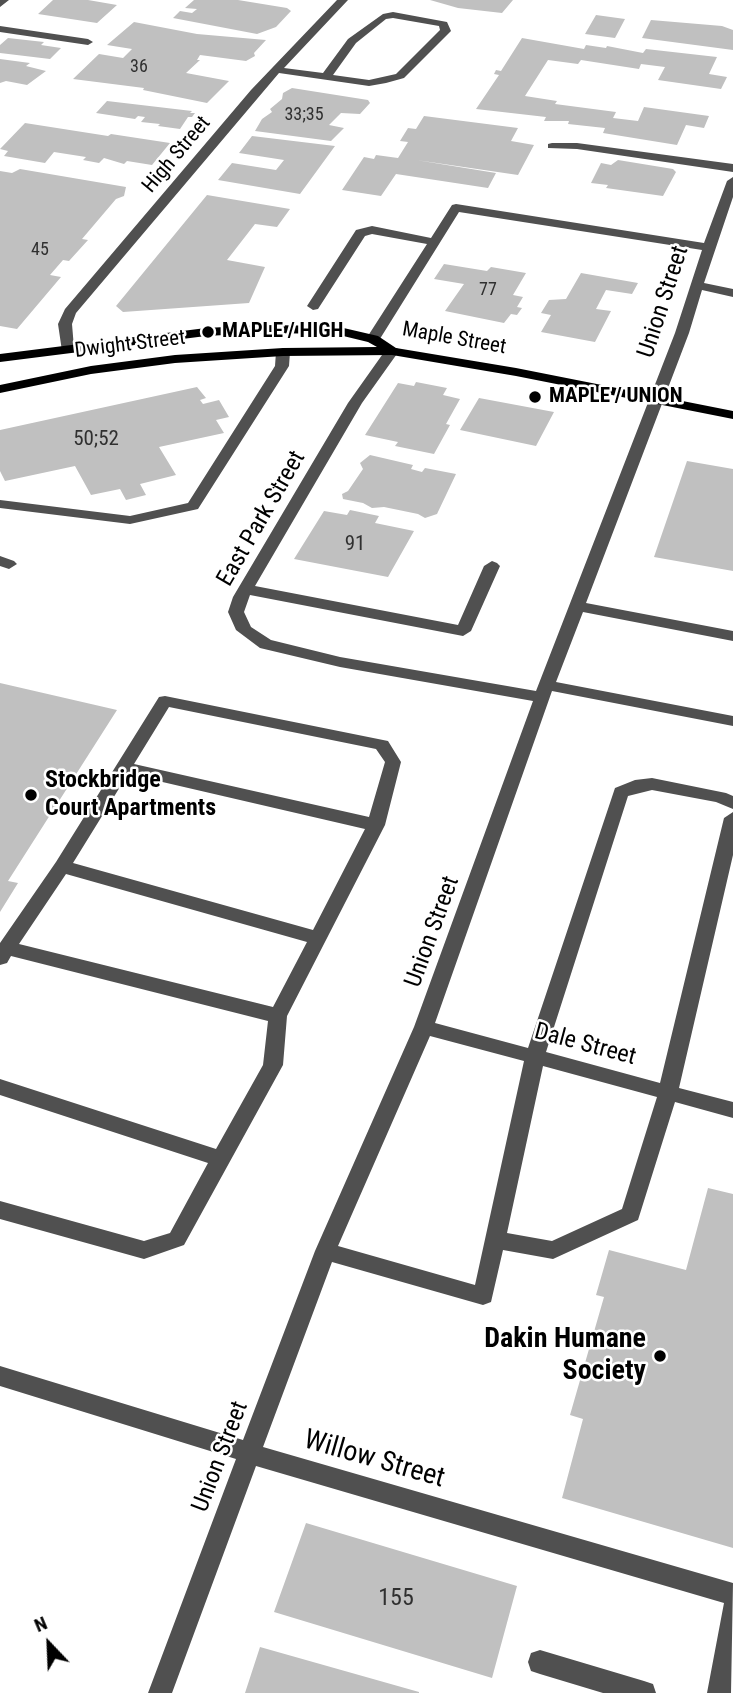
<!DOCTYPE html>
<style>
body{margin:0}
#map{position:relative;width:733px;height:1693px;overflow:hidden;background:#fff;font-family:"Roboto Condensed",sans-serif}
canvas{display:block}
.north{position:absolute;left:14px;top:1609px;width:70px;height:70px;-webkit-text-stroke:5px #fff;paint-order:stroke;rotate:337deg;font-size:19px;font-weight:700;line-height:28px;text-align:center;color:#000}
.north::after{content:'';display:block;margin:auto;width:24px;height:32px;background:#000;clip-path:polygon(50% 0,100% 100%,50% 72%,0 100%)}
</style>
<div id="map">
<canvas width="733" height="1693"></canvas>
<div class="north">N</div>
</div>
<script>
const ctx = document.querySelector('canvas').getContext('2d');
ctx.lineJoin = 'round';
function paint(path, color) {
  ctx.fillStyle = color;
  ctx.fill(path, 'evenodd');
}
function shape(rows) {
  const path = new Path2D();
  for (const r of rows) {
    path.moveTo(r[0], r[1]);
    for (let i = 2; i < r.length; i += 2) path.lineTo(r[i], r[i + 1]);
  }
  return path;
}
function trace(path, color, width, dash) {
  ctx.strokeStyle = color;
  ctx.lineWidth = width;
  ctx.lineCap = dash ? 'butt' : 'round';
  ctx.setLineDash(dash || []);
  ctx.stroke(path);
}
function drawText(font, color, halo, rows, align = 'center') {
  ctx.font = font + ' "Roboto Condensed",sans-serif';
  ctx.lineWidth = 5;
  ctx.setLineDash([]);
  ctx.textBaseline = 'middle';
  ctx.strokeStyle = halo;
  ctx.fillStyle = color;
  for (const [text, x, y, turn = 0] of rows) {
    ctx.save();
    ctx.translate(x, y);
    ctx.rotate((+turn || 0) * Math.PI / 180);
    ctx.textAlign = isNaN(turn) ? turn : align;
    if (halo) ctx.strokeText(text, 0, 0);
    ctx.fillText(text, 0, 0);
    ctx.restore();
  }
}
paint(shape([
 [53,0,88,0,117,5,97,23,38,14],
 [194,0,238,0,287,8,291,11,276,27,257,34,173,18,180,11,192,13,197,9,185,8],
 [430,0,513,0,502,13,458,8],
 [596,15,625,19,615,38,585,34],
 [651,20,722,26,733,30,733,50,642,38],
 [134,22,197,34,266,40,254,53,255,56,246,61,200,55,197,60,200,60,186,73,229,81,207,103,143,90,144,88,73,79,99,54,123,58,132,49,107,45],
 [8,38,44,42,41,45,61,48,50,59,0,53,0,45],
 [522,38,584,49,586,45,606,48,607,46,643,53,646,49,717,57,709,74,727,77,721,89,658,80,665,67,641,64,639,69,581,60,578,64,548,60,525,96,557,101,555,104,616,112,613,118,638,121,644,107,709,116,704,128,686,125,677,145,603,133,605,128,568,124,569,121,544,121,546,117,476,109,499,75,494,74,496,70,501,71],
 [0,59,30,63,26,66,46,71,27,85,6,81,0,83],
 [292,88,368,100,370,103,360,114,341,113,329,125,344,128,331,141,255,131,262,119,272,112,270,109,282,99,283,93],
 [107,101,192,111,190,113,195,113,192,117,188,117,180,129,158,126,160,124,141,122,145,117,138,116,135,119,96,113],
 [424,116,518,128,511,141,534,145,518,175,416,160,496,173,488,188,396,174,381,196,342,190,364,157,374,159,376,155,398,158,408,142,400,141,408,128,416,129],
 [25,123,108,136,111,134,170,143,152,165,127,161,124,164,104,158,99,163,83,160,86,157,54,152,45,163,4,156,8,151,0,149],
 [252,136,335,146,300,194,218,180,232,163,276,170,284,160,239,153],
 [618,160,673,169,676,172,663,196,606,188,608,185,591,183,601,163,611,165],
 [20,169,126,187,124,196,116,199,82,239,88,240,69,261,63,260,50,275,61,277,17,329,0,326,0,171,12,173],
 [207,195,290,209,277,227,255,224,227,260,265,267,249,303,123,312,116,306],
 [444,264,487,271,491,267,526,273,513,295,523,297,517,307,522,308,517,315,511,314,504,323,445,311,464,284,434,279],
 [581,273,638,283,632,294,606,290,596,309,611,311,595,342,541,332,551,315,541,313,549,300,566,299],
 [416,382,447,388,443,395,460,399,446,424,450,425,434,454,395,446,398,442,365,435,398,383,414,386],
 [197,387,206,398,200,400,203,404,219,400,229,417,216,420,224,433,159,447,176,475,140,484,146,495,126,500,120,489,91,495,75,466,5,481,0,471,0,430],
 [479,398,554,412,536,446,460,430],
 [370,455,413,465,411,469,422,472,425,468,456,474,437,514,425,518,418,514,384,507,372,508,363,503,343,499,342,494,348,491,363,469,360,463],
 [687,461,733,469,733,571,654,557],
 [350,510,379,516,375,523,414,531,388,577,294,559,324,511,347,515],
 [0,683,117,710,8,881,18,883,0,912],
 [708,1188,733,1194,733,1548,562,1498,583,1419,570,1415,604,1297,596,1295,609,1250,686,1270],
 [306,1523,517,1586,492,1678,274,1612],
 [260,1647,419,1692,419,1693,245,1693]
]), '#c0c0c0');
paint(shape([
 [0,0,9,0,0,7,0,0],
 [337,0,348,0,284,68,323,73,348,39,383,14,393,12,447,22,451,31,404,78,386,83,369,86,279,73,76,313,72,324,74,348,72,351,62,351,58,324,65,309,251,90,337,0],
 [393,18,439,26,440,30,396,74,369,80,333,75,356,43,386,19,393,18],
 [0,26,88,39,93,42,88,45,0,32,0,26],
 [552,143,577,143,733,164,733,172,577,149,548,148,548,144,552,143],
 [733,177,733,197,704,283,733,289,733,297,702,290,689,333,586,603,733,631,733,641,583,612,556,682,733,716,733,726,552,691,435,1023,528,1048,615,788,635,780,652,778,726,793,733,796,733,809,716,802,652,790,628,796,546,1052,660,1083,724,818,733,812,733,855,679,1088,733,1102,733,1118,675,1102,638,1220,553,1259,503,1250,491,1302,483,1305,332,1262,263,1447,733,1583,731,1693,707,1693,724,1603,256,1466,172,1693,148,1693,236,1459,0,1386,0,1366,243,1440,315,1251,414,1027,533,701,340,667,260,648,236,630,228,612,233,597,348,403,387,348,397,348,399,351,362,403,255,586,458,625,484,566,492,561,497,563,500,566,471,631,463,636,250,595,244,612,251,627,271,640,340,657,536,691,675,333,702,250,459,212,378,342,368,342,366,339,427,244,372,234,365,236,318,309,313,310,307,306,356,230,372,226,431,238,452,205,456,204,704,243,727,181,733,177],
 [430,1036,524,1061,475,1285,338,1246,430,1036],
 [543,1066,657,1097,622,1209,552,1241,507,1233,543,1066],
 [283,348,290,352,289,366,198,509,130,524,0,508,0,500,130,516,188,503,275,366,276,352,283,348],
 [0,556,14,561,17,564,9,569,0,566,0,556],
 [165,696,388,741,401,762,385,825,287,1016,283,1065,184,1245,144,1259,0,1219,0,1201,144,1241,170,1233,208,1163,0,1095,0,1079,216,1149,263,1065,268,1021,11,956,7,963,0,965,0,943,56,862,159,697,165,696],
 [169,707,376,749,385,762,369,817,134,764,169,707],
 [128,774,365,829,313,930,73,863,128,774],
 [66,874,307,942,273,1007,19,944,66,874],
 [540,1650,644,1681,653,1684,656,1693,603,1693,540,1674,531,1671,528,1662,531,1653,540,1650]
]), '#505050');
paint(shape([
 [263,325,335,326,378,336,396,348,516,368,733,411,733,419,516,376,392,355,283,356,175,363,91,374,0,393,0,385,91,366,175,355,283,348,377,347,368,342,335,334,263,333,206,336,0,362,0,354,206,328,263,325]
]), '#000');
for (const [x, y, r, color] of [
 [208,332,7,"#000"],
 [535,397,7,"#000"],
 [31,795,7,"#000"],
 [660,1356,7,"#000"]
]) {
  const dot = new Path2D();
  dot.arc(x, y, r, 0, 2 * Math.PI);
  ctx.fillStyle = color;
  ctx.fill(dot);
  trace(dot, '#fff', 2.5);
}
drawText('18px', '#303030', null, [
 ["36",139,67],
 ["33;35",304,115],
 ["45",40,250],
 ["77",488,290]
]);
drawText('21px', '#000', '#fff', [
 ["High Street",177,155,-50],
 ["Maple Street",454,339,10],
 ["Dwight Street",130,345,-7]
]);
drawText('bold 21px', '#000', '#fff', [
 ["MAPLE / HIGH",222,332],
 ["MAPLE / UNION",549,397]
], 'left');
drawText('21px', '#303030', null, [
 ["50;52",96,440],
 ["91",355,545]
]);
drawText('24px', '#000', '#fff', [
 ["Union Street",664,302,-72],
 ["East Park Street",262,519,-60],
 ["Union Street",433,932,-70],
 ["Dale Street",585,1045,15],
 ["Union Street",221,1457,-69]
]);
drawText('bold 24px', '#000', '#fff', [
 ["Stockbridge",45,781],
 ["Court Apartments",45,809]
], 'left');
drawText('24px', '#303030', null, [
 ["155",396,1599]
]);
drawText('bold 28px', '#000', '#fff', [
 ["Dakin Humane",646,1340],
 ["Society",646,1372]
], 'right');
drawText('28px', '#000', '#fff', [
 ["Willow Street",374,1460,16]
]);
</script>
